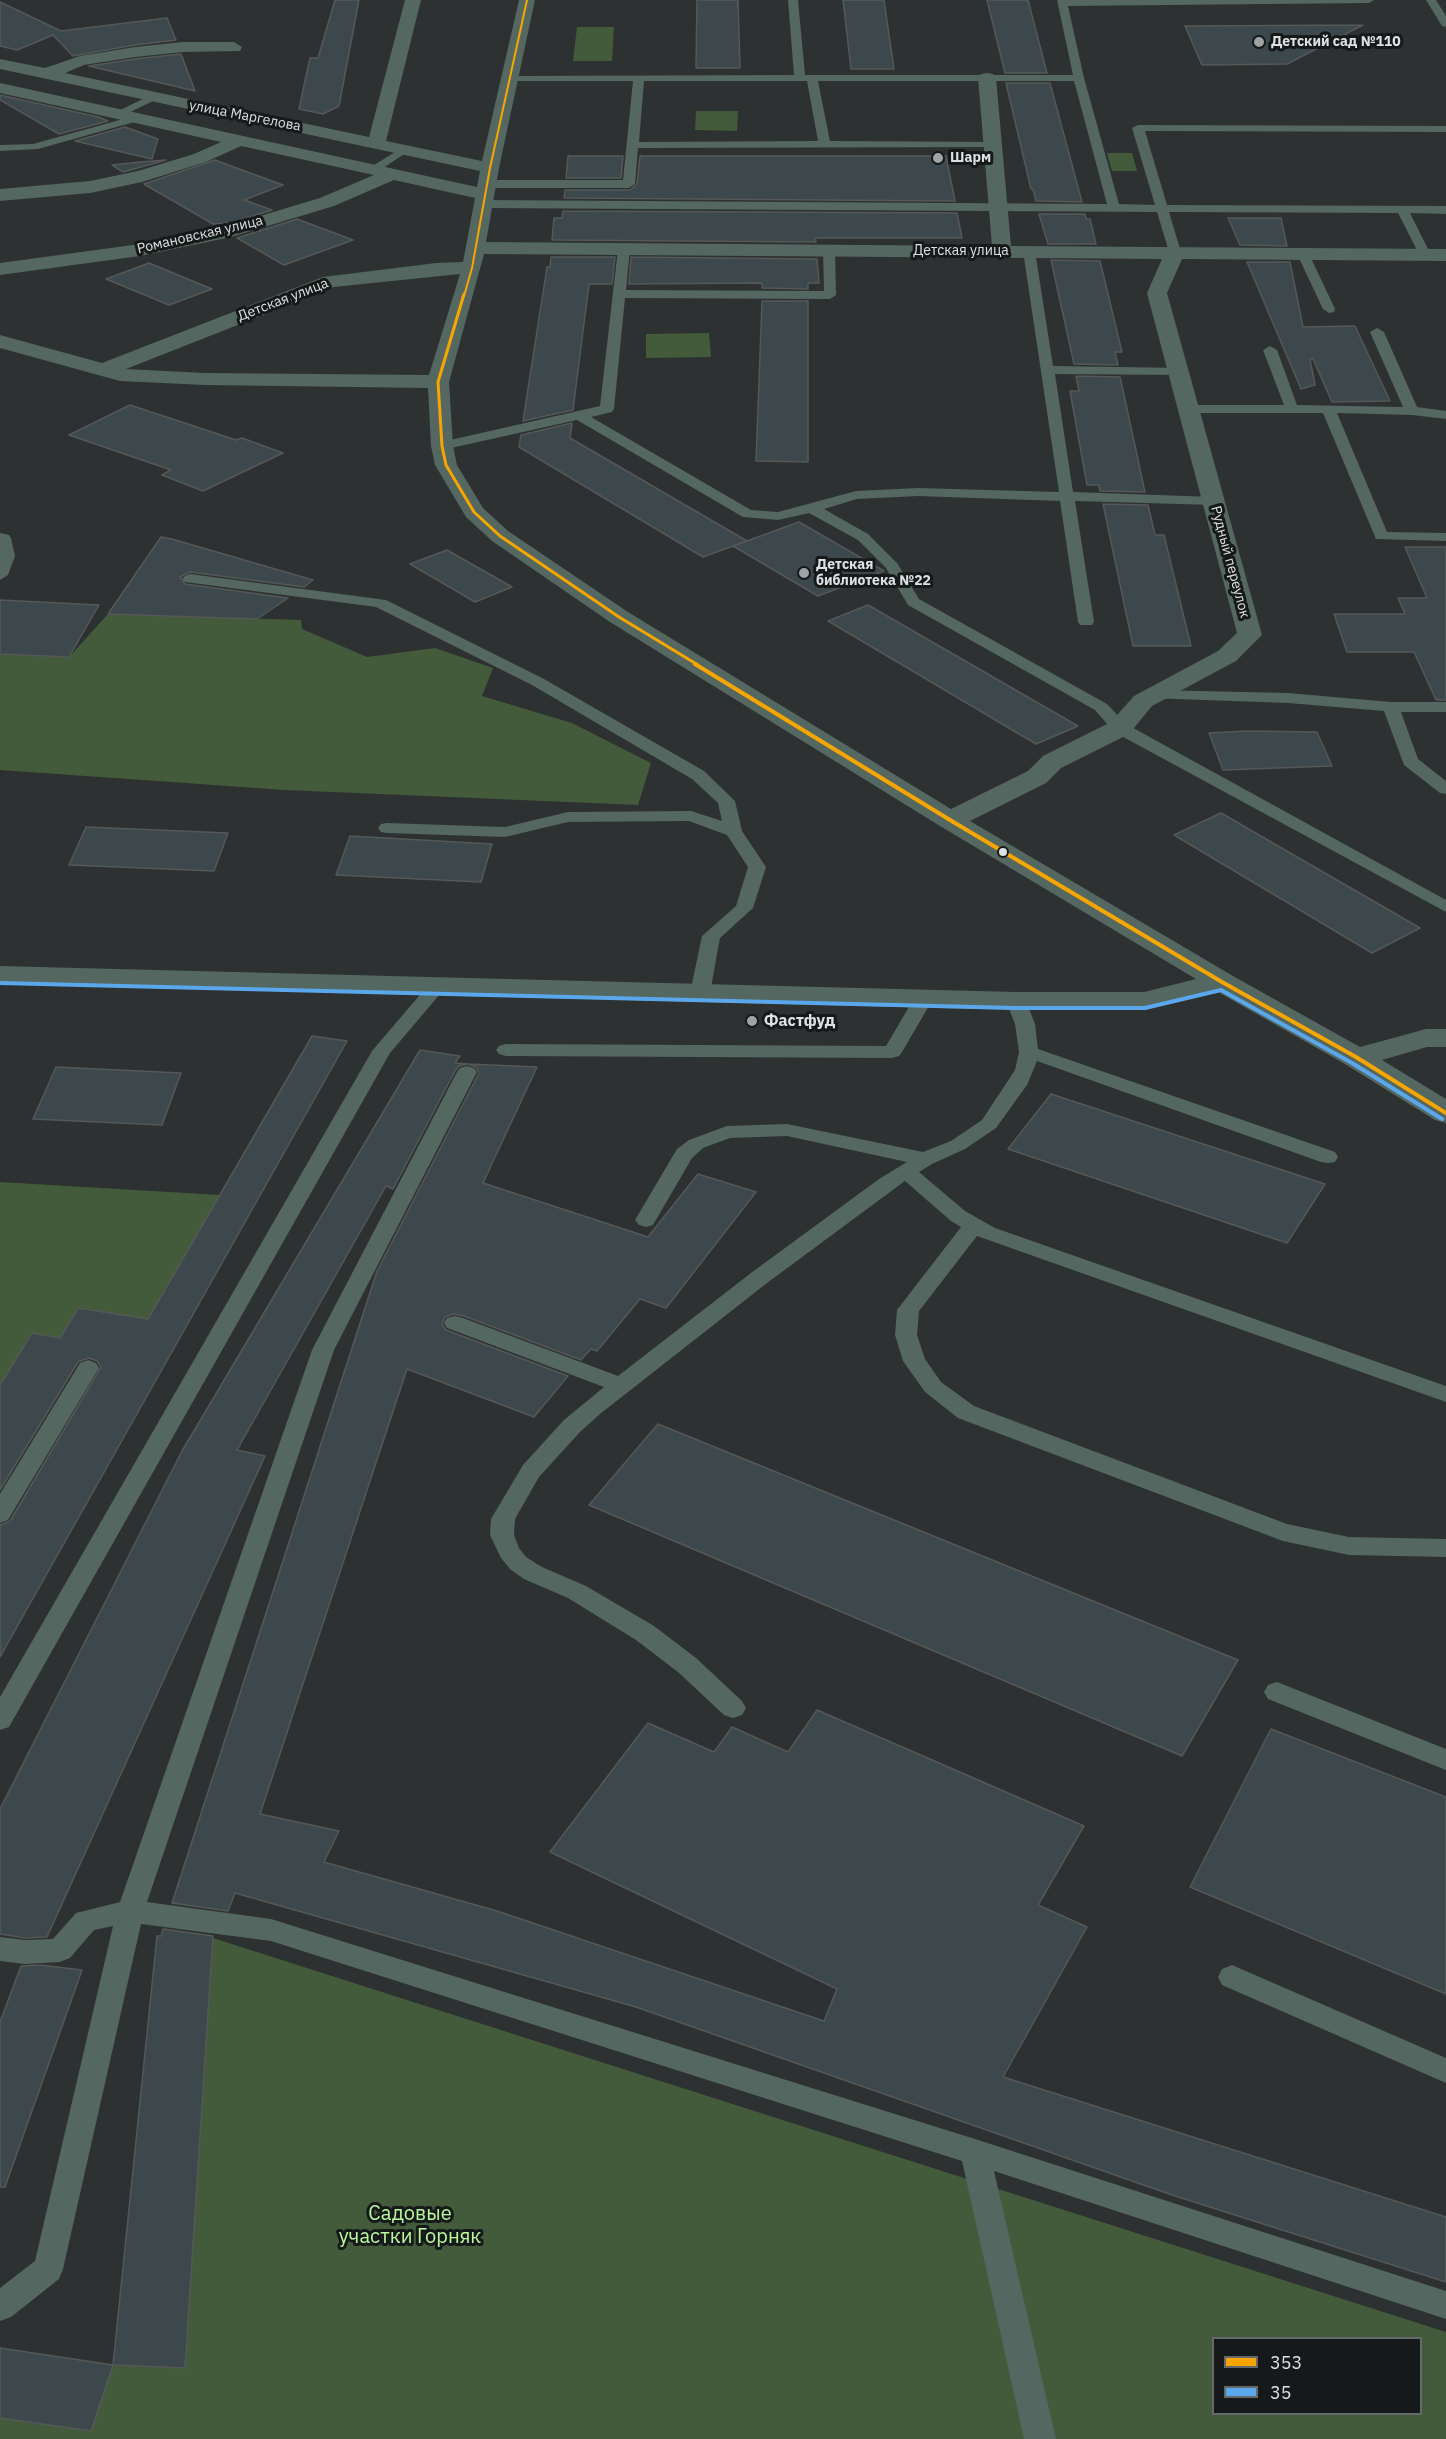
<!DOCTYPE html>
<meta charset="utf-8">
<style>
body{margin:0}
#map{position:relative;width:1446px;height:2439px;overflow:hidden;background:#2d3131;font-family:"IBM Plex Sans",sans-serif}
canvas{display:block}
.legend{position:absolute;left:1212px;top:2337px;width:210px;height:78px;box-sizing:border-box;background:#161919;border:2px solid #666969;margin:0;padding:8px 10px;list-style:none;font-size:18px;color:#dde1e1}
.legend li{display:flex;align-items:center;gap:12px;height:30px}
.legend b{width:30px;border:2px solid #666969}
</style>
<div id="map">
<canvas width="1446" height="2439"></canvas>
<ul class="legend">
<li><b style="height:8px;background:#f7a600"></b>353</li>
<li><b style="height:8px;background:#5aa8eb"></b>35</li>
</ul>
</div>
<script>
const ctx = document.querySelector('canvas').getContext('2d');
ctx.lineJoin = 'round';
function paint(path, color) {
  ctx.fillStyle = color;
  ctx.fill(path, 'evenodd');
}
function shape(rows) {
  const path = new Path2D();
  for (const r of rows) {
    path.moveTo(r[0], r[1]);
    for (let i = 2; i < r.length; i += 2) path.lineTo(r[i], r[i + 1]);
  }
  return path;
}
function trace(path, color, width, dash) {
  ctx.strokeStyle = color;
  ctx.lineWidth = width;
  ctx.lineCap = dash ? 'butt' : 'round';
  ctx.setLineDash(dash || []);
  ctx.stroke(path);
}
function drawText(font, color, halo, rows, align = 'center') {
  ctx.font = font + ' "IBM Plex Sans",sans-serif';
  ctx.lineWidth = 6;
  ctx.setLineDash([]);
  ctx.textBaseline = 'middle';
  ctx.strokeStyle = halo;
  ctx.fillStyle = color;
  for (const [text, x, y, turn = 0] of rows) {
    ctx.save();
    ctx.translate(x, y);
    ctx.rotate((+turn || 0) * Math.PI / 180);
    ctx.textAlign = isNaN(turn) ? turn : align;
    if (halo) ctx.strokeText(text, 0, 0);
    ctx.fillText(text, 0, 0);
    ctx.restore();
  }
}
paint(shape([
 [577,27,614,27,612,61,573,61],
 [696,111,738,111,737,131,695,130],
 [1107,153,1132,153,1137,171,1112,171],
 [709,333,711,357,646,358,646,334],
 [108,614,301,620,302,629,367,657,435,648,493,668,482,696,572,723,651,763,638,805,285,790,0,770,0,654,69,657],
 [0,1182,220,1195,148,1319,78,1308,60,1338,32,1334,0,1385],
 [213,1938,1446,2332,1446,2439,0,2439,0,2418,91,2431,113,2365,185,2368],
 [1214,2338,1420,2338,1420,2414,1214,2414]
]), '#435b3a');
const building = shape([
 [335,0,359,0,339,106,323,114,299,109,310,58,318,58,335,0],
 [697,0,738,0,740,68,696,68,697,0],
 [843,0,884,0,894,69,851,69,843,0],
 [987,0,1028,0,1047,73,1005,73,987,0],
 [0,2,61,31,167,18,176,40,135,45,73,56,53,35,17,50,0,46,0,2],
 [1363,25,1287,64,1202,65,1185,26,1363,25],
 [181,54,195,91,89,66,135,59,181,54],
 [1006,83,1050,83,1082,202,1036,201,1033,189,1031,189,1006,83],
 [0,95,98,117,108,121,59,134,0,100,0,95],
 [125,127,158,139,152,159,75,141,125,127],
 [568,156,623,156,621,178,566,178,568,156],
 [640,156,946,156,955,201,564,198,565,190,630,190,637,184,640,156],
 [166,160,123,172,112,165,140,162,166,160],
 [215,160,283,185,244,200,272,210,231,223,213,224,144,184,215,160],
 [563,211,957,213,962,238,815,238,816,242,552,240,554,218,562,218,563,211],
 [1039,214,1085,214,1086,219,1090,219,1096,244,1048,244,1039,214],
 [1228,218,1281,218,1287,246,1240,245,1228,218],
 [297,219,353,240,284,265,237,238,297,219],
 [551,257,615,257,612,284,589,284,573,410,523,421,547,267,550,267,551,257],
 [631,257,817,259,819,283,808,283,808,289,762,288,762,283,629,284,631,257],
 [1051,260,1100,261,1122,352,1115,352,1118,365,1074,364,1051,260],
 [1247,262,1290,262,1303,327,1355,326,1390,401,1332,402,1313,359,1310,359,1315,385,1301,389,1247,262],
 [149,263,212,289,169,305,106,279,149,263],
 [762,301,808,301,808,462,756,461,762,301],
 [1076,376,1120,377,1145,492,1100,491,1099,485,1087,485,1070,391,1079,391,1076,376],
 [130,405,236,440,242,438,283,453,203,491,162,475,171,470,69,435,130,405],
 [572,423,570,438,747,541,703,557,519,447,521,435,572,423],
 [1103,504,1148,505,1155,535,1164,535,1191,646,1133,646,1103,504],
 [799,522,884,571,818,596,733,546,799,522],
 [161,537,172,539,313,580,304,587,190,572,180,577,185,584,288,598,257,619,108,614,161,537],
 [1405,547,1446,547,1446,700,1436,700,1414,652,1347,652,1334,614,1405,614,1398,598,1427,598,1405,547],
 [447,550,512,587,475,602,410,564,447,550],
 [0,600,99,605,69,657,0,654,0,600],
 [868,605,1078,726,1036,744,828,621,868,605],
 [1247,731,1317,732,1332,766,1223,770,1209,733,1247,731],
 [1221,813,1420,928,1372,953,1174,835,1221,813],
 [86,827,228,833,214,871,69,865,86,827],
 [350,836,492,844,481,882,336,875,350,836],
 [312,1036,347,1041,0,1657,0,1525,10,1521,101,1367,97,1361,89,1358,78,1362,0,1490,0,1385,32,1333,60,1338,78,1308,148,1319,312,1036],
 [420,1050,460,1056,455,1063,467,1064,459,1066,455,1071,393,1189,386,1186,237,1450,265,1456,47,1937,25,1938,0,1934,0,1809,182,1451,420,1050],
 [468,1064,537,1067,483,1183,648,1237,698,1174,756,1192,666,1308,640,1299,597,1351,591,1349,581,1360,464,1316,454,1314,445,1317,442,1324,446,1330,568,1376,534,1417,407,1369,260,1814,339,1831,324,1862,497,1911,824,2021,837,1989,550,1852,648,1723,714,1752,732,1727,788,1752,817,1710,1084,1826,1038,1905,1087,1927,1003,2077,1446,2217,1446,2282,1172,2195,636,2007,235,1893,228,1911,172,1903,377,1271,479,1073,476,1067,468,1064],
 [56,1067,181,1073,162,1125,33,1119,56,1067],
 [1051,1094,1325,1184,1287,1243,1008,1149,1051,1094],
 [658,1424,1238,1660,1182,1756,589,1505,658,1424],
 [1271,1729,1446,1797,1446,1994,1190,1887,1271,1729],
 [163,1929,213,1936,185,2368,113,2365,157,1936,161,1936,163,1929],
 [40,1965,82,1970,5,2187,0,2187,0,2022,21,1966,40,1965],
 [0,2348,113,2365,91,2431,0,2418,0,2348]
]);
paint(building, '#3d484c');
trace(building, '#565858', 1.5);
paint(shape([
 [788,0,798,0,805,75,1073,75,1057,0,1374,0,1369,3,1068,6,1084,78,1119,204,1155,205,1132,128,1138,125,1446,126,1446,132,1145,131,1167,205,1446,206,1446,214,1410,213,1431,255,1429,258,1421,258,1398,213,1169,212,1181,252,1175,256,1169,252,1157,212,483,208,477,204,483,200,1107,204,1074,81,818,81,830,141,997,142,999,144,993,147,638,148,635,184,629,188,487,188,481,184,487,180,623,180,633,81,510,81,505,78,506,76,794,75,788,0],
 [644,81,807,81,818,141,639,142,644,81],
 [1426,0,1436,0,1446,16,1446,27,1442,26,1426,0],
 [153,94,157,95,157,99,120,117,116,118,110,115,153,94],
 [134,116,138,117,138,121,38,149,0,151,0,145,33,144,134,116],
 [405,146,409,147,409,151,377,172,369,172,369,168,405,146],
 [624,245,630,249,626,290,824,291,823,250,829,246,835,250,836,295,830,299,625,298,614,409,612,412,591,417,751,510,778,512,856,491,918,488,1059,492,1023,251,1025,248,1029,247,1035,251,1053,366,1183,368,1185,371,1183,374,1178,375,1055,374,1073,492,1214,497,1221,501,1214,505,1075,501,1094,622,1092,625,1080,625,1078,622,1060,501,918,496,857,499,824,509,868,534,897,563,919,599,1107,704,1126,724,1446,900,1446,912,1114,732,1095,710,908,605,886,568,858,540,809,513,778,520,743,517,577,420,442,450,437,449,435,446,437,443,600,406,618,249,624,245],
 [1303,250,1309,254,1335,309,1334,312,1329,313,1323,309,1297,254,1303,250],
 [1377,328,1384,332,1417,407,1446,411,1446,419,1412,415,1337,413,1387,532,1446,533,1446,541,1376,539,1323,413,1189,413,1182,409,1189,405,1284,405,1263,350,1270,346,1277,350,1297,405,1403,407,1370,332,1377,328],
 [0,533,9,535,11,538,15,556,8,575,0,580,0,533],
 [190,574,386,600,544,679,704,771,735,801,742,831,766,867,753,908,720,938,710,993,707,997,700,999,693,997,690,993,702,936,736,906,748,867,727,835,689,821,568,822,505,837,387,833,381,832,378,828,381,824,387,823,505,827,568,812,691,811,722,821,718,803,692,779,532,685,376,607,185,582,182,579,185,576,190,574],
 [1154,690,1288,693,1391,702,1446,702,1446,712,1401,712,1418,759,1446,781,1446,794,1440,793,1404,765,1384,711,1288,703,1148,698,1146,695,1154,690],
 [437,981,444,983,446,987,390,1053,9,1727,0,1730,0,1697,372,1051,430,983,437,981],
 [923,993,930,995,933,999,902,1052,899,1056,892,1058,506,1056,499,1054,496,1050,499,1046,506,1044,886,1046,916,995,923,993],
 [1016,995,1023,997,1026,1001,1035,1024,1038,1049,1335,1152,1338,1157,1335,1162,1328,1163,1321,1162,1037,1061,1027,1085,996,1128,965,1149,932,1164,919,1172,965,1211,995,1228,1446,1386,1446,1402,977,1236,919,1311,917,1335,925,1359,941,1382,974,1406,1287,1524,1349,1537,1446,1539,1446,1557,1349,1555,1283,1541,958,1418,925,1392,903,1361,895,1335,897,1310,961,1227,951,1221,905,1181,767,1283,600,1414,580,1432,539,1477,515,1519,514,1535,519,1548,526,1557,542,1567,586,1586,654,1626,696,1658,742,1701,746,1708,742,1715,733,1718,724,1715,678,1672,636,1640,568,1598,524,1579,510,1569,501,1558,490,1535,491,1519,523,1465,564,1420,604,1387,447,1328,444,1323,447,1318,455,1316,463,1318,618,1376,751,1273,879,1179,907,1162,787,1136,730,1138,703,1148,692,1158,653,1225,646,1227,639,1225,635,1220,677,1149,689,1140,727,1126,787,1124,923,1152,951,1141,982,1120,1015,1070,1019,1052,1015,1024,1006,1001,1009,997,1016,995],
 [467,1066,474,1068,477,1072,334,1350,147,1902,271,1919,975,2139,1446,2291,1446,2319,994,2171,1056,2439,1024,2439,962,2161,271,1941,141,1924,63,2269,59,2279,11,2317,0,2321,0,2288,35,2261,113,1926,94,1930,70,1958,60,1962,25,1964,0,1961,0,1937,25,1940,53,1939,76,1913,120,1902,312,1350,457,1072,460,1068,467,1066],
 [88,1360,96,1363,99,1368,8,1520,0,1523,0,1494,80,1363,88,1360],
 [1277,1682,1446,1749,1446,1770,1268,1699,1264,1692,1268,1685,1277,1682],
 [1232,1965,1446,2058,1446,2083,1222,1985,1218,1977,1222,1969,1232,1965]
]), '#546761');
paint(shape([
 [405,0,421,0,386,141,482,161,519,0,535,0,499,168,486,242,992,246,978,78,981,74,987,73,993,74,996,78,1011,246,1446,249,1446,261,1182,259,1167,293,1262,635,1236,661,1152,706,1129,734,1061,768,1046,783,970,821,1233,976,1360,1047,1426,1029,1446,1029,1446,1047,1427,1047,1382,1060,1446,1099,1446,1123,1435,1120,1345,1064,1218,992,1144,1010,1016,1010,0,984,0,966,1016,992,1144,992,1196,979,940,826,610,622,492,541,466,517,435,465,431,446,428,388,205,385,120,381,0,348,0,335,102,363,323,277,436,263,463,262,475,198,394,180,334,206,231,237,140,256,0,275,0,263,140,244,227,226,320,198,374,175,241,146,206,162,142,182,90,193,0,201,0,189,90,181,138,171,194,154,221,142,0,93,0,83,477,187,480,171,0,69,0,59,45,68,80,56,135,47,183,42,234,42,242,47,240,51,183,52,135,57,84,65,65,73,369,137,405,0],
 [484,254,1162,259,1147,293,1237,633,1218,651,1134,696,1111,722,1043,756,1028,771,951,809,628,612,508,531,483,508,457,465,453,446,449,382,484,254],
 [460,274,429,375,205,373,126,369,334,287,460,274]
]), '#546761');
trace(shape([
 [464,296,472,268,490,168,527,0]
]), '#f7a600', 2);
trace(shape([
 [464,294,438,382,442,446,446,465,474,512,500,536,619,617,698,665]
]), '#f7a600', 3);
trace(shape([
 [695,664,950,820,1222,982,1356,1057,1446,1113]
]), '#f7a600', 4);
trace(shape([
 [0,983,1016,1008,1145,1008,1221,990,1352,1063,1442,1119]
]), '#5aa8eb', 4);
for (const [x, y, r, color] of [
 [1259,42,6,"#9fa3a3"],
 [938,158,6,"#9fa3a3"],
 [804,573,6,"#9fa3a3"],
 [1003,852,5,"#dde1e1"],
 [752,1021,6,"#9fa3a3"]
]) {
  const dot = new Path2D();
  dot.arc(x, y, r, 0, 2 * Math.PI);
  ctx.fillStyle = color;
  ctx.fill(dot);
  trace(dot, '#161919', 2);
}
drawText('bold 14px', '#dde1e1', '#161919', [
 ["Детский сад №110",1271,42],
 ["Шарм",950,158],
 ["Детская",816,565],
 ["библиотека №22",816,581]
], 'left');
drawText('14px', '#dde1e1', '#161919', [
 ["улица Маргелова",245,116,11],
 ["Романовская улица",200,235,-13],
 ["Детская улица",961,251],
 ["Детская улица",283,300,-21],
 ["Рудный переулок",1230,562,75]
]);
drawText('bold 16px', '#dde1e1', '#161919', [
 ["Фастфуд",764,1021]
], 'left');
drawText('20px', '#b9fa9c', '#161919', [
 ["Садовые",410,2214],
 ["участки Горняк",410,2237]
]);
</script>
